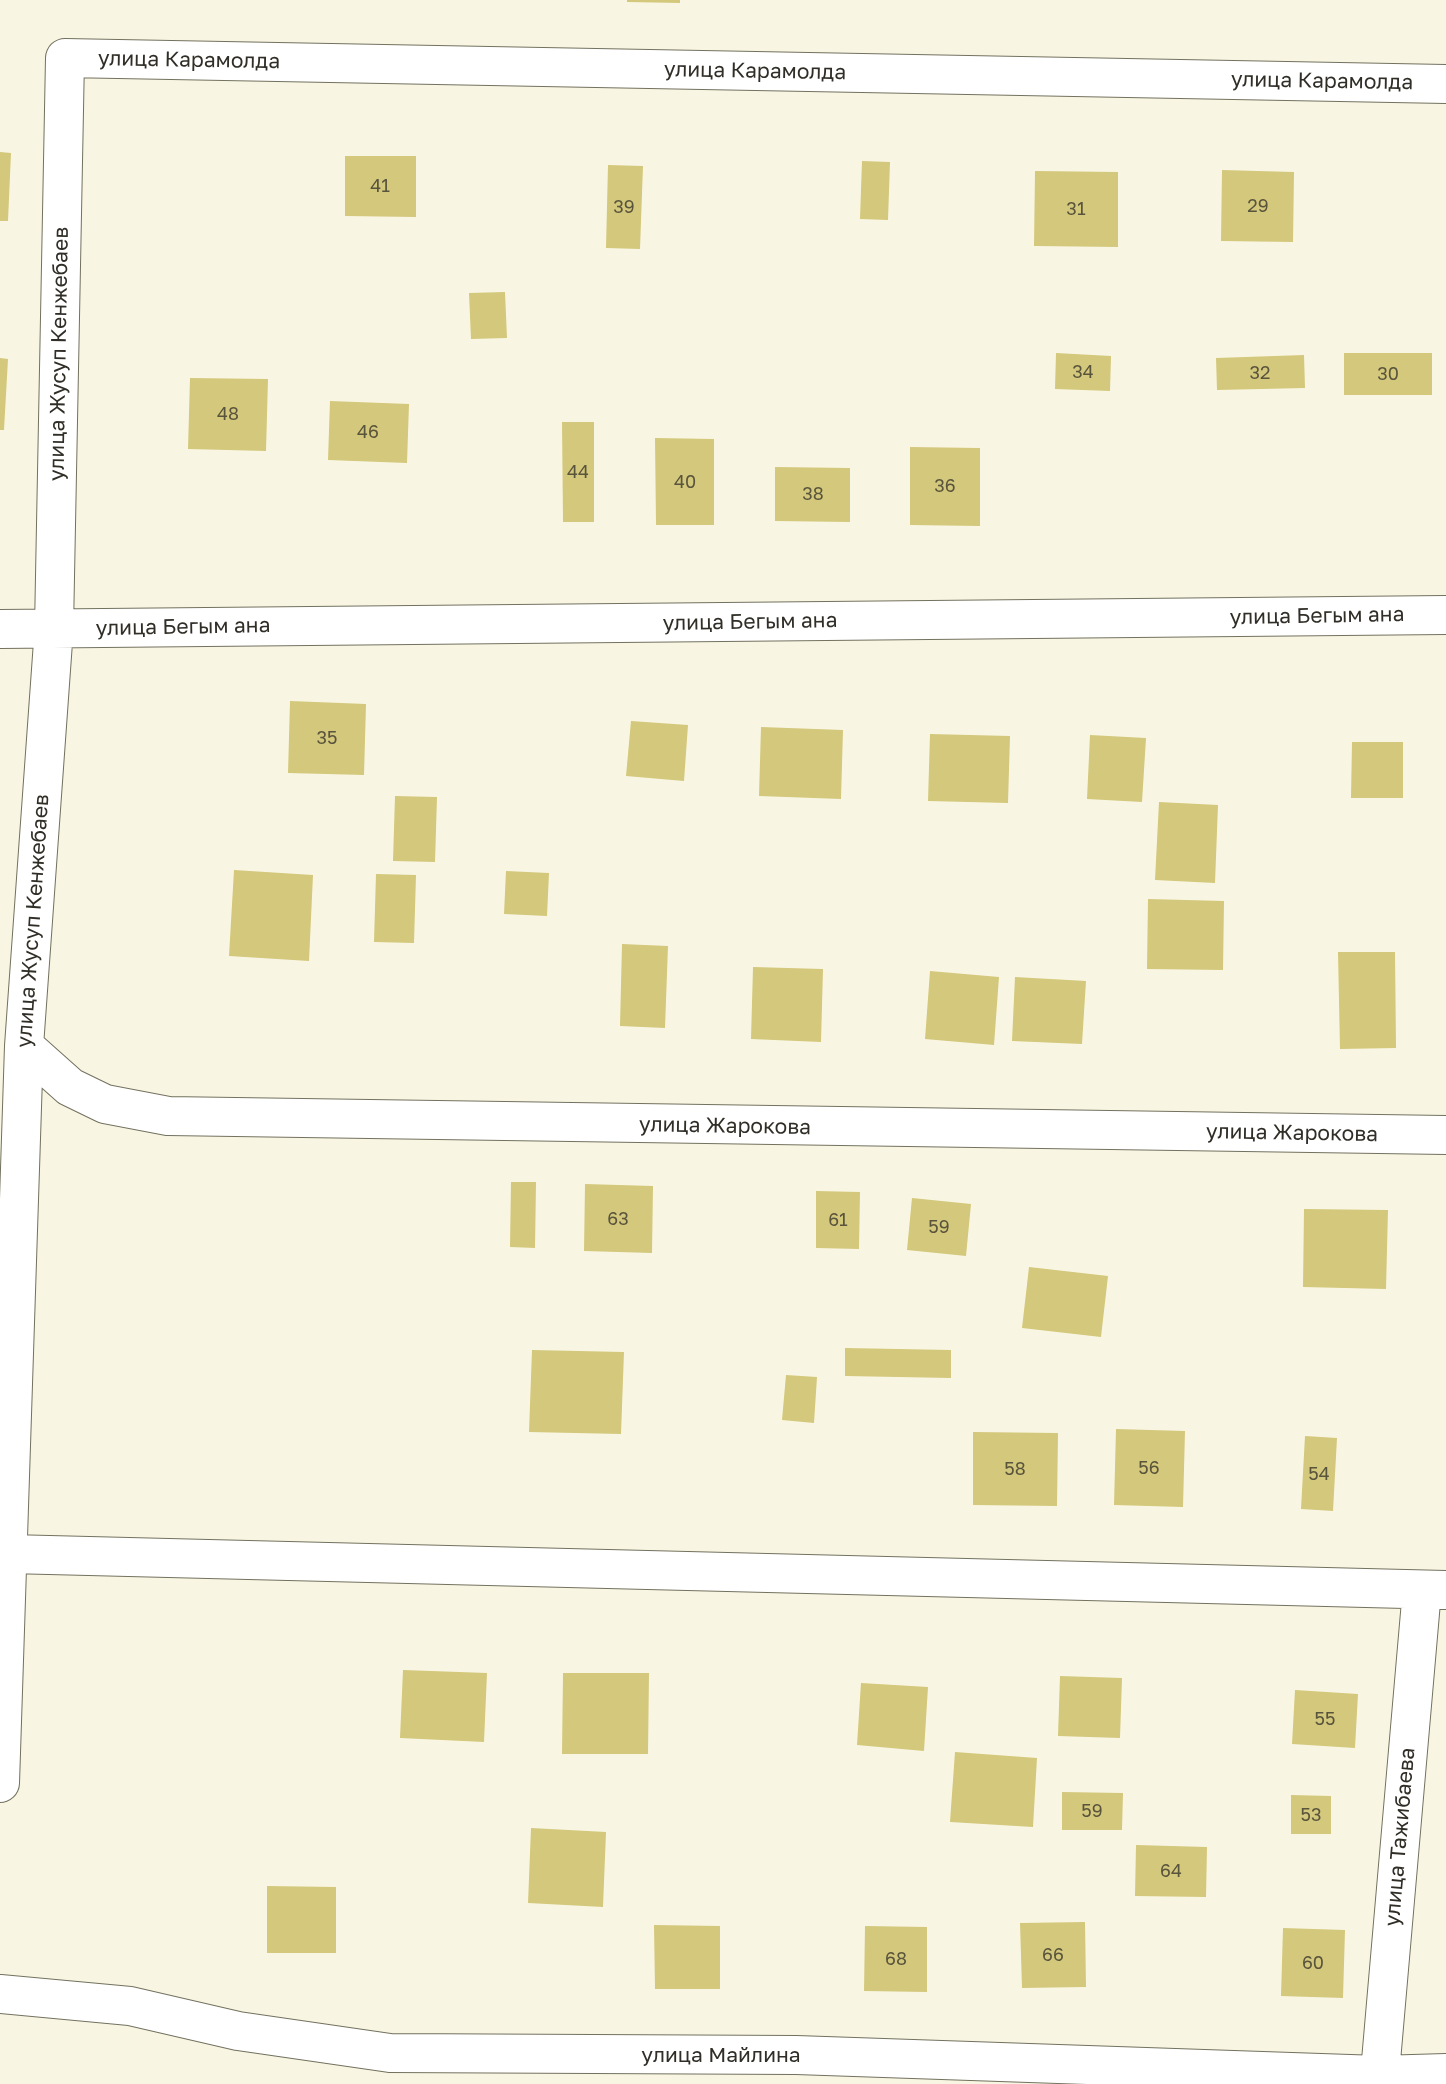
<!DOCTYPE html>
<meta charset="utf-8">
<style>
body{margin:0}
canvas{display:block;background:#f8f6e2}
</style>
<canvas width="1446" height="2084"></canvas>
<script>
const ctx = document.querySelector('canvas').getContext('2d');
ctx.lineJoin = 'round';
function paint(path, color) {
  ctx.fillStyle = color;
  ctx.fill(path, 'evenodd');
}
function shape(rows) {
  const path = new Path2D();
  for (const r of rows) {
    path.moveTo(r[0], r[1]);
    for (let i = 2; i < r.length; i += 2) path.lineTo(r[i], r[i + 1]);
  }
  return path;
}
function trace(path, color, width, dash) {
  ctx.strokeStyle = color;
  ctx.lineWidth = width;
  ctx.lineCap = dash ? 'butt' : 'round';
  ctx.setLineDash(dash || []);
  ctx.stroke(path);
}
function drawText(font, color, halo, rows, align = 'center') {
  ctx.font = font + ' "Golos Text",sans-serif';
  ctx.lineWidth = 5;
  ctx.setLineDash([]);
  ctx.textBaseline = 'middle';
  ctx.strokeStyle = halo;
  ctx.fillStyle = color;
  for (const [text, x, y, turn = 0] of rows) {
    ctx.save();
    ctx.translate(x, y);
    ctx.rotate((+turn || 0) * Math.PI / 180);
    ctx.textAlign = isNaN(turn) ? turn : align;
    if (halo) ctx.strokeText(text, 0, 0);
    ctx.fillText(text, 0, 0);
    ctx.restore();
  }
}
paint(shape([
 [627,0,680,0,680,3,627,2],
 [0,152,11,153,8,221,0,221],
 [345,156,416,156,416,217,345,216],
 [862,161,890,162,888,220,860,219],
 [608,165,643,166,640,249,606,248],
 [1222,170,1294,172,1293,242,1221,241],
 [1035,171,1118,172,1118,247,1034,246],
 [505,292,507,338,471,339,469,293],
 [1056,353,1111,356,1110,391,1055,389],
 [1344,353,1432,353,1432,395,1344,395],
 [1304,355,1305,388,1217,390,1216,358],
 [0,358,8,359,4,430,0,430],
 [190,378,268,379,266,451,188,449],
 [330,401,409,404,407,463,328,460],
 [562,422,594,422,594,522,563,522],
 [655,438,714,439,714,525,656,525],
 [910,447,980,448,980,526,910,525],
 [775,467,850,468,850,522,775,521],
 [290,701,366,704,364,775,288,773],
 [631,721,688,725,684,781,626,776],
 [761,727,843,730,841,799,759,796],
 [930,734,1010,736,1008,803,928,801],
 [1090,735,1146,738,1142,802,1087,799],
 [1352,742,1403,742,1403,798,1351,798],
 [395,796,437,797,435,862,393,861],
 [1159,802,1218,805,1215,883,1155,880],
 [234,870,313,875,309,961,229,956],
 [506,871,549,873,547,916,504,914],
 [376,874,416,875,414,943,374,942],
 [1148,899,1224,901,1223,970,1147,969],
 [622,944,668,946,665,1028,620,1026],
 [1338,952,1395,952,1396,1048,1340,1049],
 [753,967,823,969,821,1042,751,1039],
 [930,971,999,977,994,1045,925,1039],
 [1015,977,1086,981,1082,1044,1012,1041],
 [511,1182,536,1182,535,1248,510,1247],
 [585,1184,653,1186,652,1253,584,1251],
 [816,1191,860,1192,859,1249,816,1248],
 [912,1198,971,1204,966,1256,907,1250],
 [1304,1209,1388,1210,1386,1289,1303,1287],
 [1029,1267,1108,1276,1101,1337,1022,1328],
 [845,1348,951,1350,951,1378,845,1376],
 [532,1350,624,1352,621,1434,529,1432],
 [786,1375,817,1377,814,1423,782,1420],
 [1116,1429,1185,1431,1183,1507,1114,1505],
 [973,1432,1058,1433,1057,1506,973,1505],
 [1305,1436,1337,1438,1333,1511,1301,1509],
 [403,1670,487,1673,484,1742,400,1738],
 [563,1673,649,1673,648,1754,562,1754],
 [1060,1676,1122,1678,1120,1738,1058,1736],
 [861,1683,928,1687,924,1751,857,1745],
 [1295,1690,1358,1694,1355,1748,1292,1744],
 [955,1752,1037,1758,1033,1827,950,1822],
 [1062,1792,1123,1793,1122,1830,1062,1830],
 [1291,1795,1331,1796,1331,1834,1291,1834],
 [531,1828,606,1832,603,1907,528,1903],
 [1136,1845,1207,1847,1206,1897,1135,1896],
 [267,1886,336,1887,336,1953,267,1953],
 [1085,1922,1086,1987,1022,1988,1020,1923],
 [654,1925,720,1926,720,1989,655,1989],
 [865,1926,927,1927,927,1992,864,1991],
 [1283,1928,1345,1930,1343,1998,1281,1996]
]), '#d4c87c');
const minor = shape([
 [0,629,1446,615],
 [24,1046,70,1087,105,1104,168,1116,1446,1135],
 [9,1554,1446,1590],
 [0,1783,24,1046,54,628,65,58,1446,84],
 [0,1994,130,2006,238,2031,390,2053,796,2055,1379,2075,1446,2073],
 [1379,2084,1422,1590]
]);
trace(minor, '#73715f', 40);
trace(minor, '#fff', 38);
drawText('18px', '#59543c', null, [
 ["41",380,186],
 ["29",1258,206],
 ["39",624,207],
 ["31",1076,209],
 ["34",1083,372],
 ["32",1260,373],
 ["30",1388,374],
 ["48",228,414],
 ["46",368,432],
 ["44",578,472],
 ["40",685,482],
 ["36",945,486],
 ["38",813,494],
 ["35",327,738],
 ["63",618,1219],
 ["61",838,1220],
 ["59",939,1227],
 ["56",1149,1468],
 ["58",1015,1469],
 ["54",1319,1474],
 ["55",1325,1719],
 ["59",1092,1811],
 ["53",1311,1815],
 ["64",1171,1871],
 ["66",1053,1955],
 ["68",896,1959],
 ["60",1313,1963]
]);
drawText('21px', '#302e27', '#fff', [
 ["улица Карамолда",189,60,1],
 ["улица Карамолда",755,71,1],
 ["улица Карамолда",1322,81,1],
 ["улица Жусуп Кенжебаев",59,354,-89],
 ["улица Бегым ана",1317,616,-1],
 ["улица Бегым ана",750,622,-1],
 ["улица Бегым ана",183,627,-1],
 ["улица Жусуп Кенжебаев",33,921,-86],
 ["улица Жарокова",725,1126,1],
 ["улица Жарокова",1292,1133,1],
 ["улица Тажибаева",1400,1837,-85],
 ["улица Майлина",721,2055]
]);
</script>
